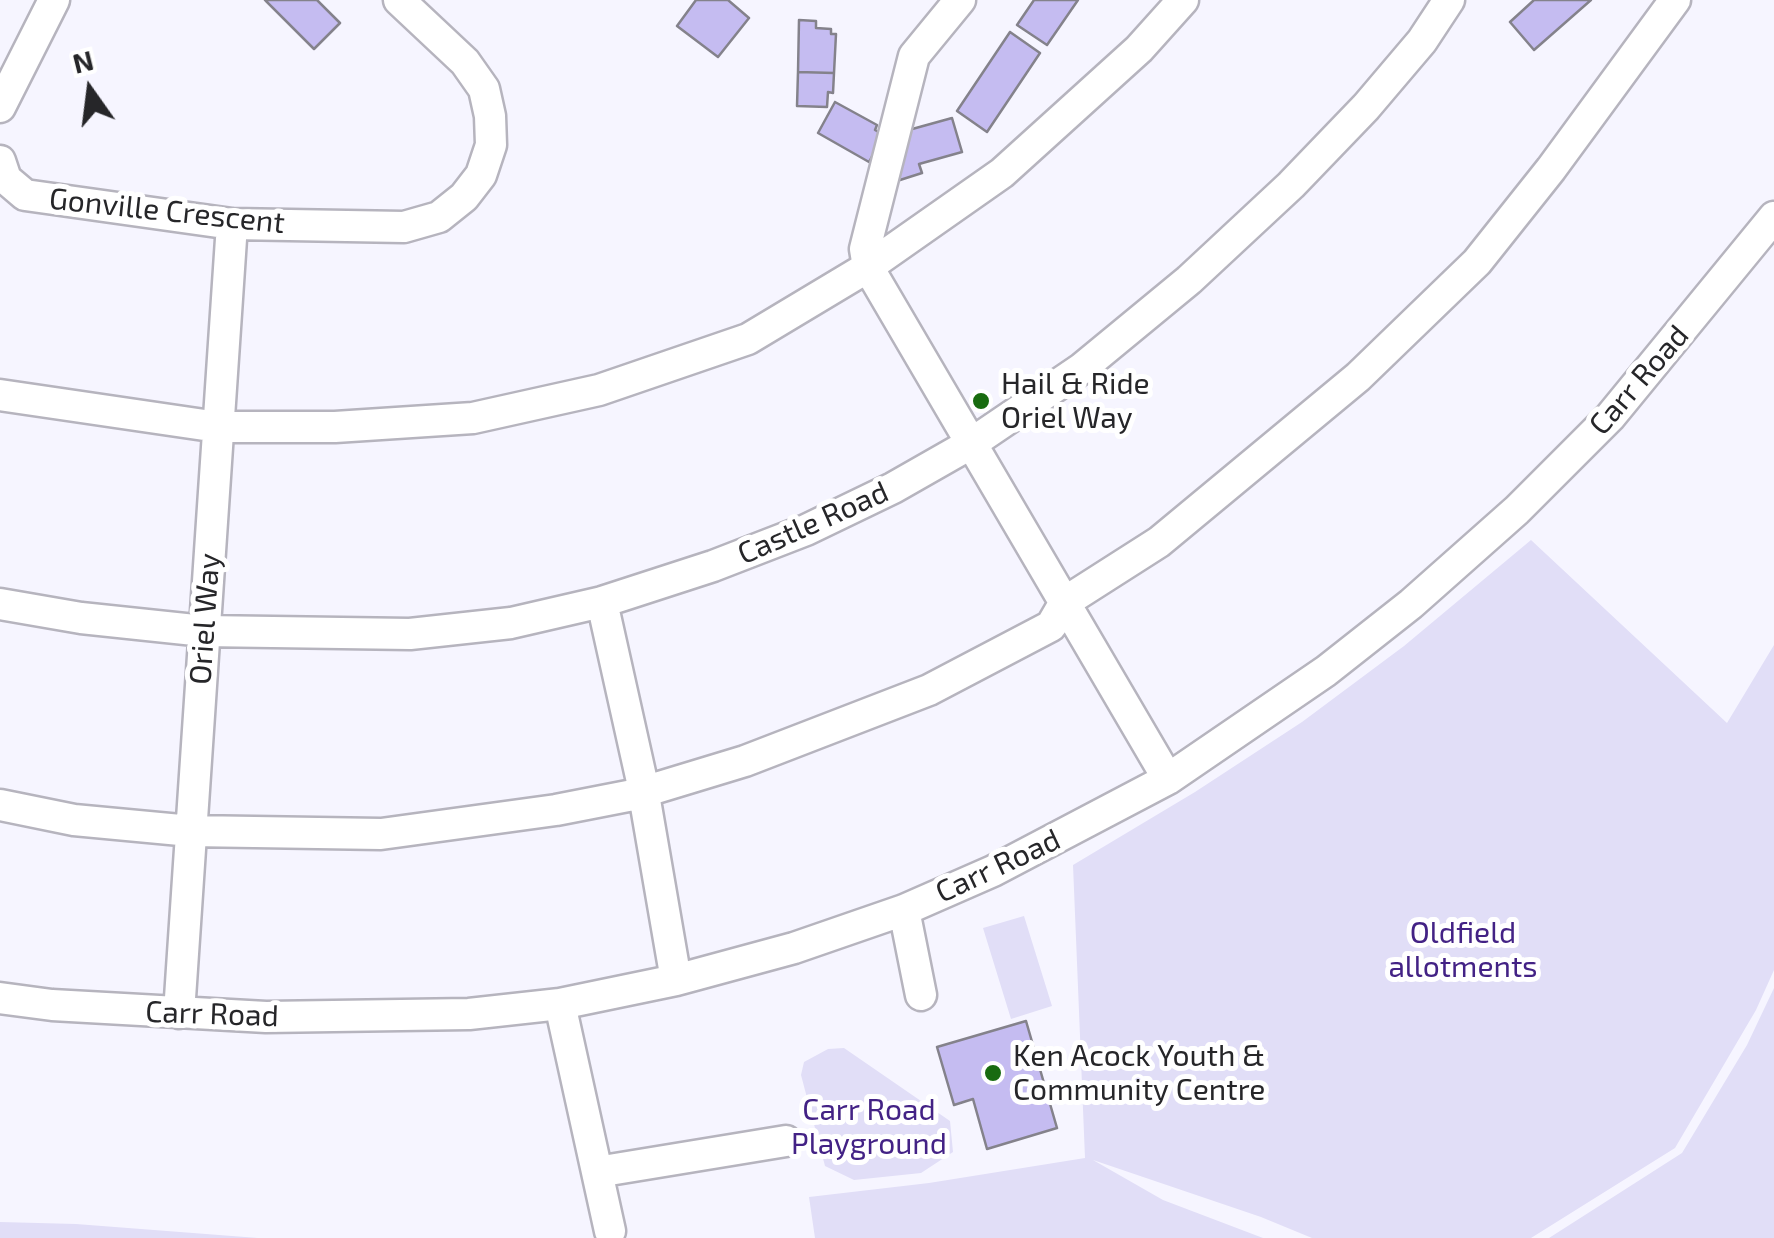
<!DOCTYPE html>
<style>
body{margin:0}
#map{position:relative;width:1774px;height:1238px;overflow:hidden;background:#f6f5ff;font-family:"Exo 2",sans-serif}
canvas{display:block}
.north{position:absolute;left:40px;top:40px;width:100px;height:100px;-webkit-text-stroke:8px #fff;paint-order:stroke;rotate:346deg;font-size:28px;font-weight:700;line-height:40px;text-align:center;color:#262629}
.north::after{content:'';display:block;margin:auto;width:35px;height:45px;background:#262629;clip-path:polygon(50% 0,100% 100%,50% 72%,0 100%)}
</style>
<div id="map">
<canvas width="1774" height="1238"></canvas>
<div class="north">N</div>
</div>
<script>
const ctx = document.querySelector('canvas').getContext('2d');
ctx.lineJoin = 'round';
function paint(path, color) {
  ctx.fillStyle = color;
  ctx.fill(path, 'evenodd');
}
function shape(rows) {
  const path = new Path2D();
  for (const r of rows) {
    path.moveTo(r[0], r[1]);
    for (let i = 2; i < r.length; i += 2) path.lineTo(r[i], r[i + 1]);
  }
  return path;
}
function trace(path, color, width, dash) {
  ctx.strokeStyle = color;
  ctx.lineWidth = width;
  ctx.lineCap = dash ? 'butt' : 'round';
  ctx.setLineDash(dash || []);
  ctx.stroke(path);
}
function drawText(font, color, halo, rows, align = 'center') {
  ctx.font = font + ' "Exo 2",sans-serif';
  ctx.lineWidth = 10;
  ctx.setLineDash([]);
  ctx.textBaseline = 'middle';
  ctx.strokeStyle = halo;
  ctx.fillStyle = color;
  for (const [text, x, y, turn = 0] of rows) {
    ctx.save();
    ctx.translate(x, y);
    ctx.rotate((+turn || 0) * Math.PI / 180);
    ctx.textAlign = isNaN(turn) ? turn : align;
    if (halo) ctx.strokeText(text, 0, 0);
    ctx.fillText(text, 0, 0);
    ctx.restore();
  }
}
paint(shape([
 [1531,540,1727,723,1774,645,1774,970,1756,1010,1675,1148,1531,1238,1312,1238,1261,1217,1093,1160,1163,1200,1263,1238,815,1238,809,1197,929,1183,1085,1158,1073,865,1195,792,1302,722,1404,646],
 [1024,916,1052,1006,1011,1019,983,928],
 [1774,988,1774,1238,1549,1238,1682,1153,1747,1045],
 [844,1048,950,1121,953,1152,921,1173,854,1180,825,1166,801,1075,804,1062,828,1049],
 [0,1222,76,1224,258,1238,0,1238]
]), '#e1def7');
const building = shape([
 [265,0,317,0,340,23,314,49,265,0],
 [696,0,728,0,749,18,718,57,677,26,696,0],
 [1034,0,1078,0,1047,45,1017,25,1034,0],
 [1534,0,1591,0,1534,50,1510,22,1534,0],
 [799,20,816,21,816,28,831,29,831,34,836,34,834,73,798,72,799,20],
 [1010,32,1040,53,987,132,957,111,1010,32],
 [798,72,834,73,833,93,828,92,827,107,797,106,798,72],
 [835,102,877,125,875,130,884,135,869,162,818,133,835,102],
 [952,118,962,152,919,164,922,173,900,180,893,155,905,131,952,118],
 [1026,1021,1057,1128,987,1149,973,1099,954,1105,937,1047,1026,1021]
]);
paint(building, '#c5bcf1');
trace(building, '#84828b', 2.5);
const minor = shape([
 [960,0,914,56,865,249,868,267,1168,779],
 [0,107,54,0],
 [0,161,6,179,25,195,232,224,404,227,439,217,464,197,481,175,491,145,490,116,484,89,465,62,399,0],
 [0,395,218,427,335,427,473,418,599,390,748,339,868,267,1002,173,1139,49,1183,0],
 [602,602,641,777,676,980],
 [0,604,81,618,204,631,410,634,511,623,602,602,713,566,806,530,893,488,972,443,1081,369,1189,280,1291,185,1366,107,1422,41,1449,0],
 [0,805,74,820,191,831,381,834,556,810,633,795,745,761,929,690,1051,626,1065,602,1159,542,1358,377,1477,262,1551,169,1675,0],
 [904,910,921,995],
 [0,998,52,1005,266,1017,469,1014,560,1004,676,980,794,948,904,910,993,871,1168,779,1326,671,1411,604,1517,510,1610,417,1774,217],
 [560,1004,610,1231],
 [179,1013,232,224],
 [597,1172,786,1141]
]);
trace(minor, '#b6b4be', 35);
trace(minor, '#fff', 30);
for (const [x, y, r, color] of [
 [981,401,10,"#186b10"],
 [993,1073,10,"#186b10"]
]) {
  const dot = new Path2D();
  dot.arc(x, y, r, 0, 2 * Math.PI);
  ctx.fillStyle = color;
  ctx.fill(dot);
  trace(dot, '#fff', 4);
}
drawText('30px', '#262629', '#fff', [
 ["Gonville Crescent",167,211,6],
 ["Carr Road",1639,380,-49],
 ["Castle Road",813,523,-24],
 ["Oriel Way",205,619,-86],
 ["Carr Road",998,866,-25],
 ["Carr Road",212,1014,2]
]);
drawText('30px', '#262629', '#fff', [
 ["Hail & Ride",1001,384],
 ["Oriel Way",1001,418],
 ["Ken Acock Youth &",1013,1056],
 ["Community Centre",1013,1090]
], 'left');
drawText('30px', '#432285', '#fff', [
 ["Oldfield",1463,933],
 ["allotments",1463,967],
 ["Carr Road",869,1110],
 ["Playground",869,1144]
]);
</script>
